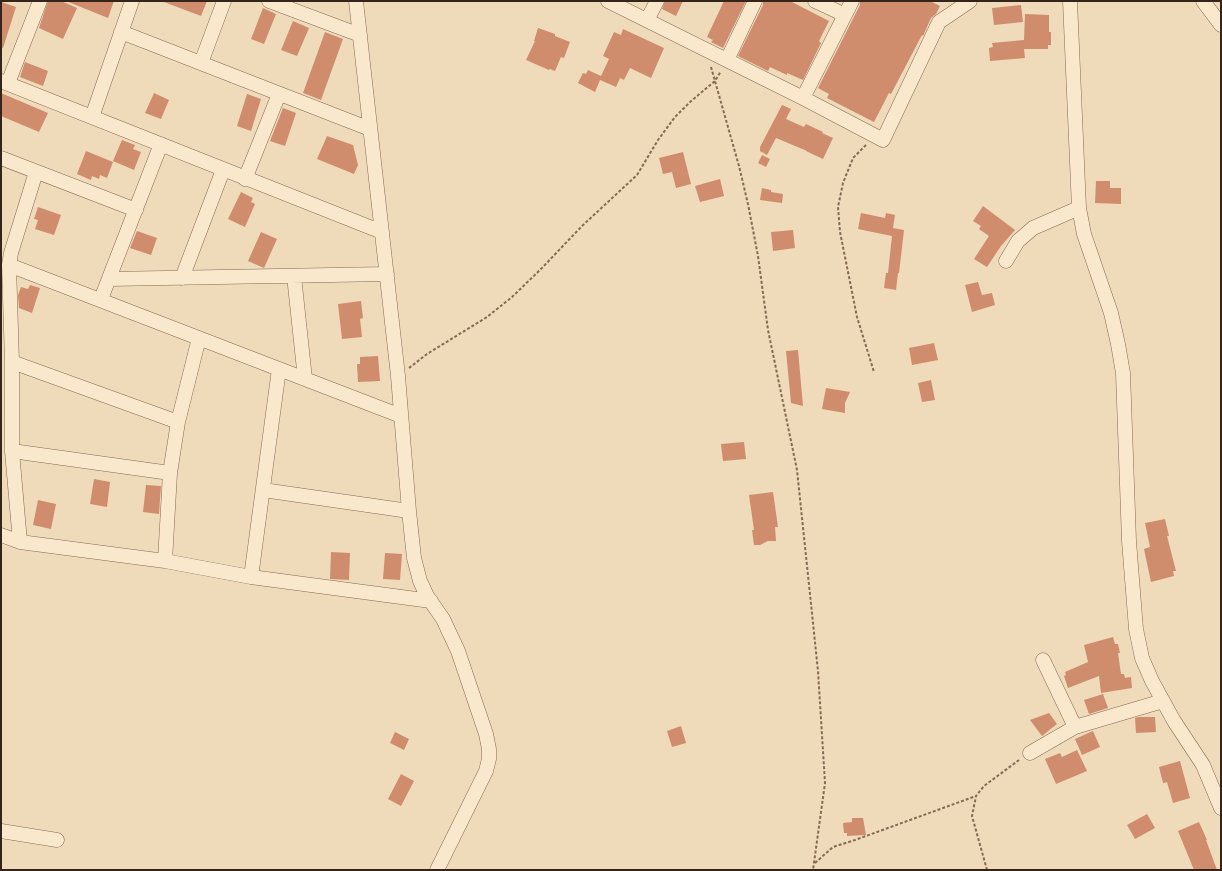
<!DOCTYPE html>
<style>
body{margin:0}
#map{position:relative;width:1222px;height:871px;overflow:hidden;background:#efdaba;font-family:"PT Serif",serif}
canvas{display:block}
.frame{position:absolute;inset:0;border:2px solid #34241a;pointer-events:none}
</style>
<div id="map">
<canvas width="1222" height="871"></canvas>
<div class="frame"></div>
</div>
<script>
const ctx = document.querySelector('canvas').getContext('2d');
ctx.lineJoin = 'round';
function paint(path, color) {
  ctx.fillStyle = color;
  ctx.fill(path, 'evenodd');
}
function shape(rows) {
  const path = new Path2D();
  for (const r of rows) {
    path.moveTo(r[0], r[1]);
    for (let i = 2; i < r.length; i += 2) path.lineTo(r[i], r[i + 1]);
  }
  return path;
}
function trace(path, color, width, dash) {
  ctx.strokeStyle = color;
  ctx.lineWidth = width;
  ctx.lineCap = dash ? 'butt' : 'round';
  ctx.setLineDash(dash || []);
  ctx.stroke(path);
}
paint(shape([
 [48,1,61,1,77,8,63,39,39,28],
 [66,1,114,1,108,18],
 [164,1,207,1,201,16,164,2],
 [665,1,683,1,676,16,662,9],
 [724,1,746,1,723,48,711,42,713,40,707,37],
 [763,1,790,1,829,21,819,41,821,43,803,80,787,73,787,75,770,67,768,71,738,56,763,5],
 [860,1,930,1,940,6,936,14,931,18,923,36,922,35,891,94,889,93,874,122,827,98,829,94,818,88,860,5],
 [1,2,16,7,3,48,1,47],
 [1021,5,1023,22,994,25,992,8],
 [263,8,276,14,264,44,251,39],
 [1025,14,1049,15,1049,32,1051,32,1051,45,1048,45,1048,49,1024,49,1025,58,990,61,989,48,993,47,992,43,1024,40],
 [293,21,309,28,297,56,281,50],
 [538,28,555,34,555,36,570,42,564,58,561,57,555,71,550,69,549,70,526,60,535,41,534,41],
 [623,29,664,48,651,78,630,68,624,80,620,78,616,87,600,80,595,92,578,83,583,73,586,74,588,70,601,76,609,59,603,56,614,32,621,35],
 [325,32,343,39,321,100,303,93],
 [25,62,48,71,43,86,20,77],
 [1,93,48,113,39,132,1,116],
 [154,93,169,100,161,119,145,113],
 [247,94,261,99,251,131,237,126],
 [782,105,791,109,786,119,804,127,806,124,823,132,822,133,833,138,823,159,806,151,807,151,776,138,767,155,760,151,760,147],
 [283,108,296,113,285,146,270,141],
 [327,136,353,145,358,165,354,174,317,159],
 [122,140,135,145,133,149,141,152,134,170,113,161],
 [86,151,113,162,107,178,100,175,99,179,92,176,91,180,77,174],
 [683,152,691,184,676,188,672,172,663,174,659,158],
 [762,155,770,159,766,167,758,163],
 [720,179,724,196,700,202,695,186],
 [1096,181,1110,181,1110,188,1121,188,1121,204,1095,203],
 [762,188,771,190,771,192,783,194,782,203,760,200],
 [241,192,253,198,251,202,255,204,245,227,228,219],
 [983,206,1015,230,1001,246,987,267,974,259,989,236,979,229,981,226,973,221],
 [38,207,61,215,54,235,35,229,38,220,34,219],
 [861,213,885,218,886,213,895,215,893,228,904,230,899,273,898,273,896,290,884,288,886,273,888,273,892,236,858,229],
 [793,230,795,248,773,251,771,232],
 [137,231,157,238,151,255,130,248],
 [261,232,277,239,264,268,248,261],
 [978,282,982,295,992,293,995,305,972,312,965,285],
 [30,285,40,288,32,313,19,308,18,295,21,287,28,289],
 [361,301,363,318,360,319,362,337,342,339,338,304],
 [934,343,938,360,912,365,909,348],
 [798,350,803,406,791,403,786,351],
 [378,356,380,381,358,382,357,364,360,364,360,357],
 [931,380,935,400,922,402,918,383],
 [826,388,850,392,845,403,845,413,822,409],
 [744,442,746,459,723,461,721,444],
 [94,479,110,482,107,507,90,504],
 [146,485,161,486,159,514,143,512],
 [773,492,778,527,775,527,776,541,768,541,760,545,754,545,752,530,754,530,749,495],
 [38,500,56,504,51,529,33,525],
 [1165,519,1169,536,1167,536,1176,571,1173,571,1174,576,1151,582,1144,549,1150,547,1145,523],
 [331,552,350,553,349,580,330,579],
 [385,553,402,554,400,580,383,579],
 [1113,637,1115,644,1118,644,1120,653,1118,653,1121,674,1124,674,1125,678,1131,677,1132,688,1101,693,1099,676,1068,688,1064,676,1066,675,1065,672,1088,662,1084,645],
 [1103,694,1108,708,1089,714,1084,700],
 [1049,713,1057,724,1042,736,1030,720],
 [1139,717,1155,717,1156,732,1136,733,1135,718],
 [681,726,686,743,672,747,667,731],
 [1093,731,1100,747,1082,755,1075,739],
 [395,732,409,739,404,750,390,743],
 [1077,750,1087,771,1056,784,1045,759,1060,753,1062,757],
 [1180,761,1190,798,1173,803,1167,782,1163,783,1159,767],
 [401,774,414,781,401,806,388,799],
 [1147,814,1155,828,1135,839,1127,825],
 [852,818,863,818,866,835,847,836,847,833,844,833,843,823,852,822],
 [1199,822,1207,840,1206,840,1217,870,1194,870,1178,831]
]), '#cf8d6e');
const street = shape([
 [269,1,360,35],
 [356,1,398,376,409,511,414,558,420,581,427,596,443,619,458,651,486,734,489,749,489,759,486,771,437,870],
 [608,1,803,98,883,140,939,22,970,1],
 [815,1,845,15],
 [1070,1,1079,208,1084,234,1111,313,1118,344,1123,373,1129,541,1136,629,1142,658,1152,681,1174,721,1203,765,1221,808],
 [1203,1,1221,25],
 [647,20,657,1],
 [121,32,370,129],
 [727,60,755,1],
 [201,63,224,1],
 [1,81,382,232],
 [8,83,40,1],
 [803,98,852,1],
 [92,117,132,1],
 [1,158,136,210],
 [245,179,279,94],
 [1006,261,1018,241,1033,228,1079,208],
 [9,265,401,416],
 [294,276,305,379],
 [182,278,223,170],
 [109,279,387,274],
 [101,299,161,144],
 [12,362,178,422],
 [12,451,170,473],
 [263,490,409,511],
 [1,535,20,542,165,561,251,577,431,601],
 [20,542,12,451,12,362,9,265,11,253,36,172],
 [165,561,170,473,178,422,199,338],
 [251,577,279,369],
 [1043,660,1075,727],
 [1030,753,1075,727,1163,701],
 [1,831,57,840]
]);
trace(street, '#866a54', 15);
trace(shape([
 [711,67,739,166,748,204,758,256,768,330,797,470,818,671,825,783,813,870],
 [866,145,853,158,843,183,838,207,840,232,857,317,874,372],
 [409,368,427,354,487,317,512,297,540,270,582,226,637,175,658,140,675,117,690,102,715,81,721,71],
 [815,863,833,847,855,840,976,796],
 [987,870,972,816,976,796,984,786,1019,760]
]), '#866a54', 2, [3, 2]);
trace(street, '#fae8cd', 14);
</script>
